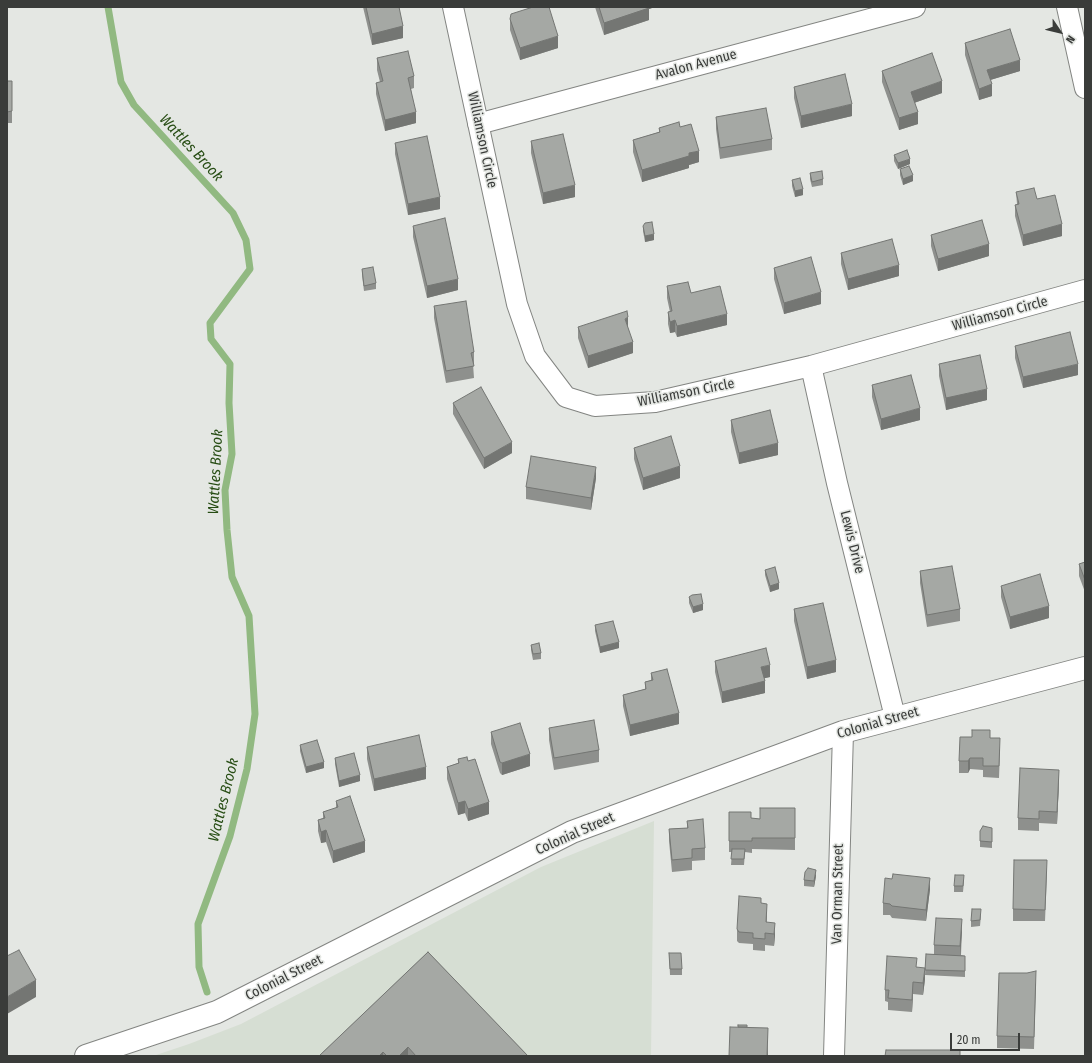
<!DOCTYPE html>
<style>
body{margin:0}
#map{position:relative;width:1092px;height:1063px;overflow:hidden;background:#e4e7e3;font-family:"Fira Sans Condensed",sans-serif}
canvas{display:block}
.frame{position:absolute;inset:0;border:8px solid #3a3c3a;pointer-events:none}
.north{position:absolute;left:1040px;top:12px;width:40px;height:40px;-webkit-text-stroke:3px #e4e7e3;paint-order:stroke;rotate:125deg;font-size:11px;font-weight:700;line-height:16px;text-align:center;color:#3a3c3a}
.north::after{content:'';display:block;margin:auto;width:14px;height:18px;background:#3a3c3a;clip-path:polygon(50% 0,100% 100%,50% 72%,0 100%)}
.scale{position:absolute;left:950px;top:1033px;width:70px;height:18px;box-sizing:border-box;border:2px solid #3a3c3a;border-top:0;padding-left:5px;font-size:12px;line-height:14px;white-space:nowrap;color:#3a3c3a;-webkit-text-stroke:3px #e4e7e3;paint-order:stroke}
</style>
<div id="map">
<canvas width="1092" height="1063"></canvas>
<div class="frame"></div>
<div class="north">N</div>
<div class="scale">20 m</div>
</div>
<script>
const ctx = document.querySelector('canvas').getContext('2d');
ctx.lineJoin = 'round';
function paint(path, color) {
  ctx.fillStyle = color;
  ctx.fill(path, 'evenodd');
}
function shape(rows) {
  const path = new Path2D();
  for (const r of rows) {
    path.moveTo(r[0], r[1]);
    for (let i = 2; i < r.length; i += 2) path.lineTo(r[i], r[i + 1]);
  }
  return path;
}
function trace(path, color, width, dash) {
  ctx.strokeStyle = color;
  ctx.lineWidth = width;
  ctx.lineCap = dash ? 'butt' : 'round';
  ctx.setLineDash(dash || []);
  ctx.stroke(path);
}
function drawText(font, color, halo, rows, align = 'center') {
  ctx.font = font + ' "Fira Sans Condensed",sans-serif';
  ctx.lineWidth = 3;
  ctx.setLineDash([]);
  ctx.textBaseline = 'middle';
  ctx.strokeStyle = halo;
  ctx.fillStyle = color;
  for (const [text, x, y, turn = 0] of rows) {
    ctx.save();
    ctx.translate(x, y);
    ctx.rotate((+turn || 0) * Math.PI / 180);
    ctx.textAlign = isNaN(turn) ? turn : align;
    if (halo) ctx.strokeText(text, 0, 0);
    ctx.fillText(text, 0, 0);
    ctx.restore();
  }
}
paint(shape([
 [654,821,651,1056,153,1056,189,1044,241,1024,541,867]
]), '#d6ded3');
trace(shape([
 [108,7,121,82,134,105,233,213,246,240,250,269,210,323,211,339,230,364,229,403,232,454,225,490,227,530,232,577,249,616,255,714,247,769,230,836,198,924,199,967,207,992]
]), '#91b981', 7);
const street = shape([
 [453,7,517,304,535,356,566,397,595,406,655,402,811,366,1085,290],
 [1067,7,1085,88],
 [478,124,915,7],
 [811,366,837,483,895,717],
 [834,1056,843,732]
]);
const secondary = shape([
 [86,1056,217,1012,572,832,843,732,1085,668]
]);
trace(street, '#838582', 22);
trace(secondary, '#838582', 24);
trace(street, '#fff', 20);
trace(secondary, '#fff', 22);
paint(shape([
 [363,7,399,7,403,38,372,45],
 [595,7,655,7,649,9,649,20,604,35],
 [510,19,558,48,520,60,510,30],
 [965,43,1020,71,990,80,992,96,979,100,965,55],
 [377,58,414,76,414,88,411,89,416,123,385,131,376,94,376,83,380,82,377,70],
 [882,71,942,93,914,103,918,124,899,130,882,82],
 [7,81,12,81,12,123,7,123],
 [794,87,852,116,801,128,794,98],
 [716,117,772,139,772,150,720,159,716,129],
 [680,127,699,162,689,165,689,168,642,182,633,152,633,140,659,132,659,128],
 [531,141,575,197,543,204,531,153],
 [395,143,440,209,408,215,395,154],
 [894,155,910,164,898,169,894,161],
 [900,169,913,181,903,185,900,175],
 [810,173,823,179,823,185,812,187,810,179],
 [792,180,803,195,795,197,792,186],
 [1016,192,1037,199,1062,236,1023,246,1015,216,1015,205,1017,204],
 [413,226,458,290,427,298,413,237],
 [643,226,654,240,645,242,643,231],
 [931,235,989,256,938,271,931,246],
 [841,253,899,276,848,290,841,264],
 [774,268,821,304,784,314,774,279],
 [362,269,376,283,376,289,364,291,362,275],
 [667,286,691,293,727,325,677,337,675,332,670,333,668,324,668,312,670,312,667,298],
 [434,306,474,352,474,364,473,364,474,378,446,383,434,318],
 [578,327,628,328,633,353,588,368,578,338],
 [1015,346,1078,375,1023,388,1015,358],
 [939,364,987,400,946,410,939,376],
 [872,385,920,420,881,430,872,397],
 [453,403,512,453,484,469,453,414],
 [731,420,778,455,739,464,731,432],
 [634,448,680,478,643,490,634,459],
 [596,478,591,510,526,499,526,487],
 [1085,562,1085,592,1079,576,1079,564],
 [765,570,779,589,770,592,765,575],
 [920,571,960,609,960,621,927,627,920,583],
 [1001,586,1049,618,1010,629,1001,597],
 [689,597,703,610,693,613,689,603],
 [794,609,836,672,807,679,794,621],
 [595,625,619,648,600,653,595,631],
 [531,645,541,653,541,659,533,660,531,650],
 [715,661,770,677,764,678,765,693,722,703,715,672],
 [651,673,679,724,630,736,623,706,623,695,645,689,645,682,651,680],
 [549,728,599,750,599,762,554,770,549,740],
 [491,732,530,766,502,775,500,773,491,744],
 [990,738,1000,750,999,778,983,777,983,770,970,769,968,773,959,773,959,761],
 [300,745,324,768,306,773,300,751],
 [367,747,426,779,374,791,367,759],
 [335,758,360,781,339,787,335,764],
 [458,759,489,814,468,821,465,813,458,815,447,779,447,767,458,763],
 [1059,782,1057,824,1039,823,1039,831,1018,830,1018,818],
 [336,801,365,852,333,863,326,842,321,843,318,831,318,820,323,818,323,812,336,808],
 [795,808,795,850,752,849,752,853,745,852,744,865,731,865,732,852,729,852,729,812,751,818,760,819],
 [687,821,705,848,705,860,692,861,692,870,672,872,669,841,669,829,687,828],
 [992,828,992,848,980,847,980,831],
 [1047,872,1045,921,1013,921,1013,909],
 [816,876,814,887,804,886,804,880],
 [892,879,930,889,926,921,892,918,890,915,883,915,883,903],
 [964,881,963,892,954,892,954,886],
 [761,903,767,916,766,922,775,935,774,946,765,945,765,951,753,950,753,944,739,943,737,941,737,929],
 [981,915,980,926,971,927,971,921],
 [962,930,961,955,965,956,965,977,925,975,926,954,934,954,934,945],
 [428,952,528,1056,319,1056],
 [669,953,682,969,682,975,670,975],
 [917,967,925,979,923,995,913,994,912,1012,888,1010,888,1002,885,1001,885,990],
 [1036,983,1034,1049,997,1048,997,1036]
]), '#8e908d');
paint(shape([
 [646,7,655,7,649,9,649,20,604,35,604,23],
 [403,26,403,38,372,45,372,34],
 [558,36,558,48,520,60,520,48],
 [1020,60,1020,71,987,81,987,70],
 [942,81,942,93,911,104,911,92],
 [992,84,992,96,979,100,979,89],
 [852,104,852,116,801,128,801,116],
 [416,112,416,123,385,131,385,120],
 [918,112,918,124,899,130,899,118],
 [699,151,699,162,689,165,689,168,642,182,642,170,689,153],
 [910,159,910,164,898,169,898,163],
 [913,175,913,181,903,185,903,179],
 [575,185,575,197,543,204,543,193],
 [803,189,803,195,795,197,795,191],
 [440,197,440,209,408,215,408,204],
 [1062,224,1062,236,1023,246,1023,235],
 [654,234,654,240,645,242,645,236],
 [989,244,989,256,938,271,938,259],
 [899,265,899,276,848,290,848,279],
 [458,279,458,290,427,298,427,286],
 [821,292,821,304,784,314,784,303],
 [727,314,727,325,677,337,677,326],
 [628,317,628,329,625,319],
 [675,320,675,332,670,333,670,322],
 [633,342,633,353,588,368,588,356],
 [1078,364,1078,375,1023,388,1023,377],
 [987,389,987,400,946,410,946,398],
 [920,408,920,420,881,430,881,419],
 [512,442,512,453,484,469,484,458],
 [778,443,778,455,739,464,739,453],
 [680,466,680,478,643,490,643,478],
 [596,467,596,478,591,510,591,498],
 [779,583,779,589,770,592,770,586],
 [703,604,703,610,693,613,693,607],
 [1049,606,1049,618,1010,629,1010,617],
 [619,642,619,648,600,653,600,647],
 [836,660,836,672,807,679,807,667],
 [770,665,770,677,761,679,761,667],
 [765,681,765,693,722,703,722,692],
 [679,713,679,724,630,736,630,725],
 [530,754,530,766,502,775,502,763],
 [970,758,970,769,968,773,968,761],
 [324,762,324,768,306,773,306,767],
 [426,767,426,779,374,791,374,779],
 [1059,770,1059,782,1057,824,1057,812],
 [360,775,360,781,339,787,339,781],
 [465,801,465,813,458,815,458,803],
 [489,802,489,814,468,821,468,809],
 [326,830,326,842,321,843,321,832],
 [365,841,365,852,333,863,333,851],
 [816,870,816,876,814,887,814,881],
 [930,878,930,889,926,921,926,910],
 [767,904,767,916,766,934,766,922],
 [962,919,962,930,960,958,960,946],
 [775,923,775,935,774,946,774,934],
 [925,968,925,979,923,995,923,983],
 [36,980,36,997,7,1014,7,997],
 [913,982,913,994,912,1012,912,1000],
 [768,1028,768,1056,767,1056],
 [408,1047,408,1056,399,1056],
 [383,1052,383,1056,379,1056]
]), '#747673');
const building = shape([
 [366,7,399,7,403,26,372,34,366,7],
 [533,7,549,7,558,36,520,48,510,19,511,14,533,7],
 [599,7,649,7,649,8,604,23,599,7],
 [1010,29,1020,60,987,70,992,84,979,89,965,43,1010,29],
 [408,51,414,76,408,78,416,112,385,120,376,83,383,81,377,58,408,51],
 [932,53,942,81,911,92,918,112,899,118,882,71,932,53],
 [845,74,852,104,801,116,794,87,845,74],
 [7,81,12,81,12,111,7,112,7,81],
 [766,108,772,139,720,148,716,117,766,108],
 [679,122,680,127,691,124,699,151,689,153,689,156,642,170,633,140,660,132,659,128,679,122],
 [563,134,575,185,543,193,531,141,563,134],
 [427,136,440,197,408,204,395,143,427,136],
 [907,150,910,159,898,163,894,155,907,150],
 [909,166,913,175,903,179,900,169,909,166],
 [822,171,823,179,812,182,810,173,822,171],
 [800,178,803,189,795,191,792,180,800,178],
 [1034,188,1037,199,1055,195,1062,224,1023,235,1015,205,1019,204,1016,192,1034,188],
 [445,218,458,279,427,286,413,226,445,218],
 [982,220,989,244,938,259,931,235,982,220],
 [652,222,654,234,645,236,643,226,645,223,652,222],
 [892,239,899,265,848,279,841,253,892,239],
 [811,257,821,292,784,303,774,268,811,257],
 [373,267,376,283,364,286,362,269,373,267],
 [688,282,691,293,720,286,727,314,677,326,675,320,670,322,668,312,672,311,667,286,688,282],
 [466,301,474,352,471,353,474,366,446,371,434,306,466,301],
 [627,311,628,317,625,319,633,342,588,356,578,327,627,311],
 [1070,332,1078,364,1023,377,1015,346,1070,332],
 [980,355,987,389,946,398,939,364,980,355],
 [911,375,920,408,881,419,872,385,911,375],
 [481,387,512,442,484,458,453,403,481,387],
 [770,410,778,443,739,453,731,420,770,410],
 [671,436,680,466,643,478,634,448,671,436],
 [531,456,596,467,591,498,526,487,531,456],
 [1085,562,1085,580,1079,564,1085,562],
 [952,566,960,609,927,615,920,571,952,566],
 [775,567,779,583,770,586,765,570,775,567],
 [1040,574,1049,606,1010,617,1001,586,1040,574],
 [701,594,703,604,693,607,689,597,692,595,701,594],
 [823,603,836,660,807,667,794,609,823,603],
 [613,621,619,642,600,647,595,625,613,621],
 [539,643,541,653,533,654,531,645,539,643],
 [766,648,770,665,761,667,765,681,722,692,715,661,766,648],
 [667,669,679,713,630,725,623,695,646,689,645,682,653,680,651,673,667,669],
 [594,720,599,750,554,758,549,728,594,720],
 [520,723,530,754,502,763,500,762,491,732,520,723],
 [972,730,990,730,990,738,1000,738,999,766,983,766,983,758,970,758,968,761,959,761,960,737,972,737,972,730],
 [419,735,426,767,374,779,367,747,419,735],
 [317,740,324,762,306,767,300,745,317,740],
 [354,753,360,775,339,781,335,758,354,753],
 [467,757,468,761,475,759,489,802,468,809,465,801,458,803,447,767,459,763,458,759,467,757],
 [1020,768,1059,770,1057,812,1039,811,1039,819,1018,818,1020,768],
 [350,796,365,841,333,851,326,830,321,832,318,820,325,818,323,812,338,807,336,801,350,796],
 [760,808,795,808,795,838,752,838,752,841,729,841,729,812,751,812,751,818,760,819,760,808],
 [703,819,705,848,692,849,692,858,672,860,669,829,688,828,687,821,703,819],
 [983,826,992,828,992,842,980,841,980,831,983,826],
 [732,849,745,849,744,859,731,859,732,849],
 [1014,860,1047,860,1045,910,1013,909,1014,860],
 [808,868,816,870,814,881,804,880,805,872,808,868],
 [893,874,930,878,926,910,892,906,890,904,883,903,885,878,892,879,893,874],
 [955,875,964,875,963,886,954,886,955,875],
 [739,896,761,898,761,903,767,904,766,922,775,923,774,934,765,933,765,939,753,938,753,933,739,932,737,929,739,896],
 [972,909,981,909,980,920,971,921,972,909],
 [936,918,962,919,960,946,934,945,936,918],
 [19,950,36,980,7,997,7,956,19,950],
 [428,952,528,1056,416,1056,408,1047,399,1056,387,1056,383,1052,379,1056,319,1056,428,952],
 [669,953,681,953,682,969,670,969,669,953],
 [926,954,965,956,965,971,925,970,926,954],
 [887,956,917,958,916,967,925,968,923,983,913,982,912,1000,888,998,889,990,885,990,887,956],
 [1036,971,1034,1037,997,1036,999,973,1027,973,1036,971],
 [738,1025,747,1025,747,1027,738,1027,738,1025],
 [730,1027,768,1028,767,1056,729,1056,730,1027],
 [886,1050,960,1050,960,1056,885,1056,886,1050]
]);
paint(building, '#a5a8a4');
trace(building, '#747673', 1);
drawText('14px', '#3a3c3a', '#e4e7e3', [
 ["Avalon Avenue",696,65,-15],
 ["Williamson Circle",482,140,78],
 ["Williamson Circle",1000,314,-15],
 ["Williamson Circle",686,393,-11],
 ["Lewis Drive",852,542,76],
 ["Colonial Street",878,723,-16],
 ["Colonial Street",575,834,-24],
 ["Van Orman Street",838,894,-89],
 ["Colonial Street",284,978,-27]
]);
drawText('italic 15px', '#274d14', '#e4e7e3', [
 ["Wattles Brook",191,148,47],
 ["Wattles Brook",216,472,-87],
 ["Wattles Brook",224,800,-76]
]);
</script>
